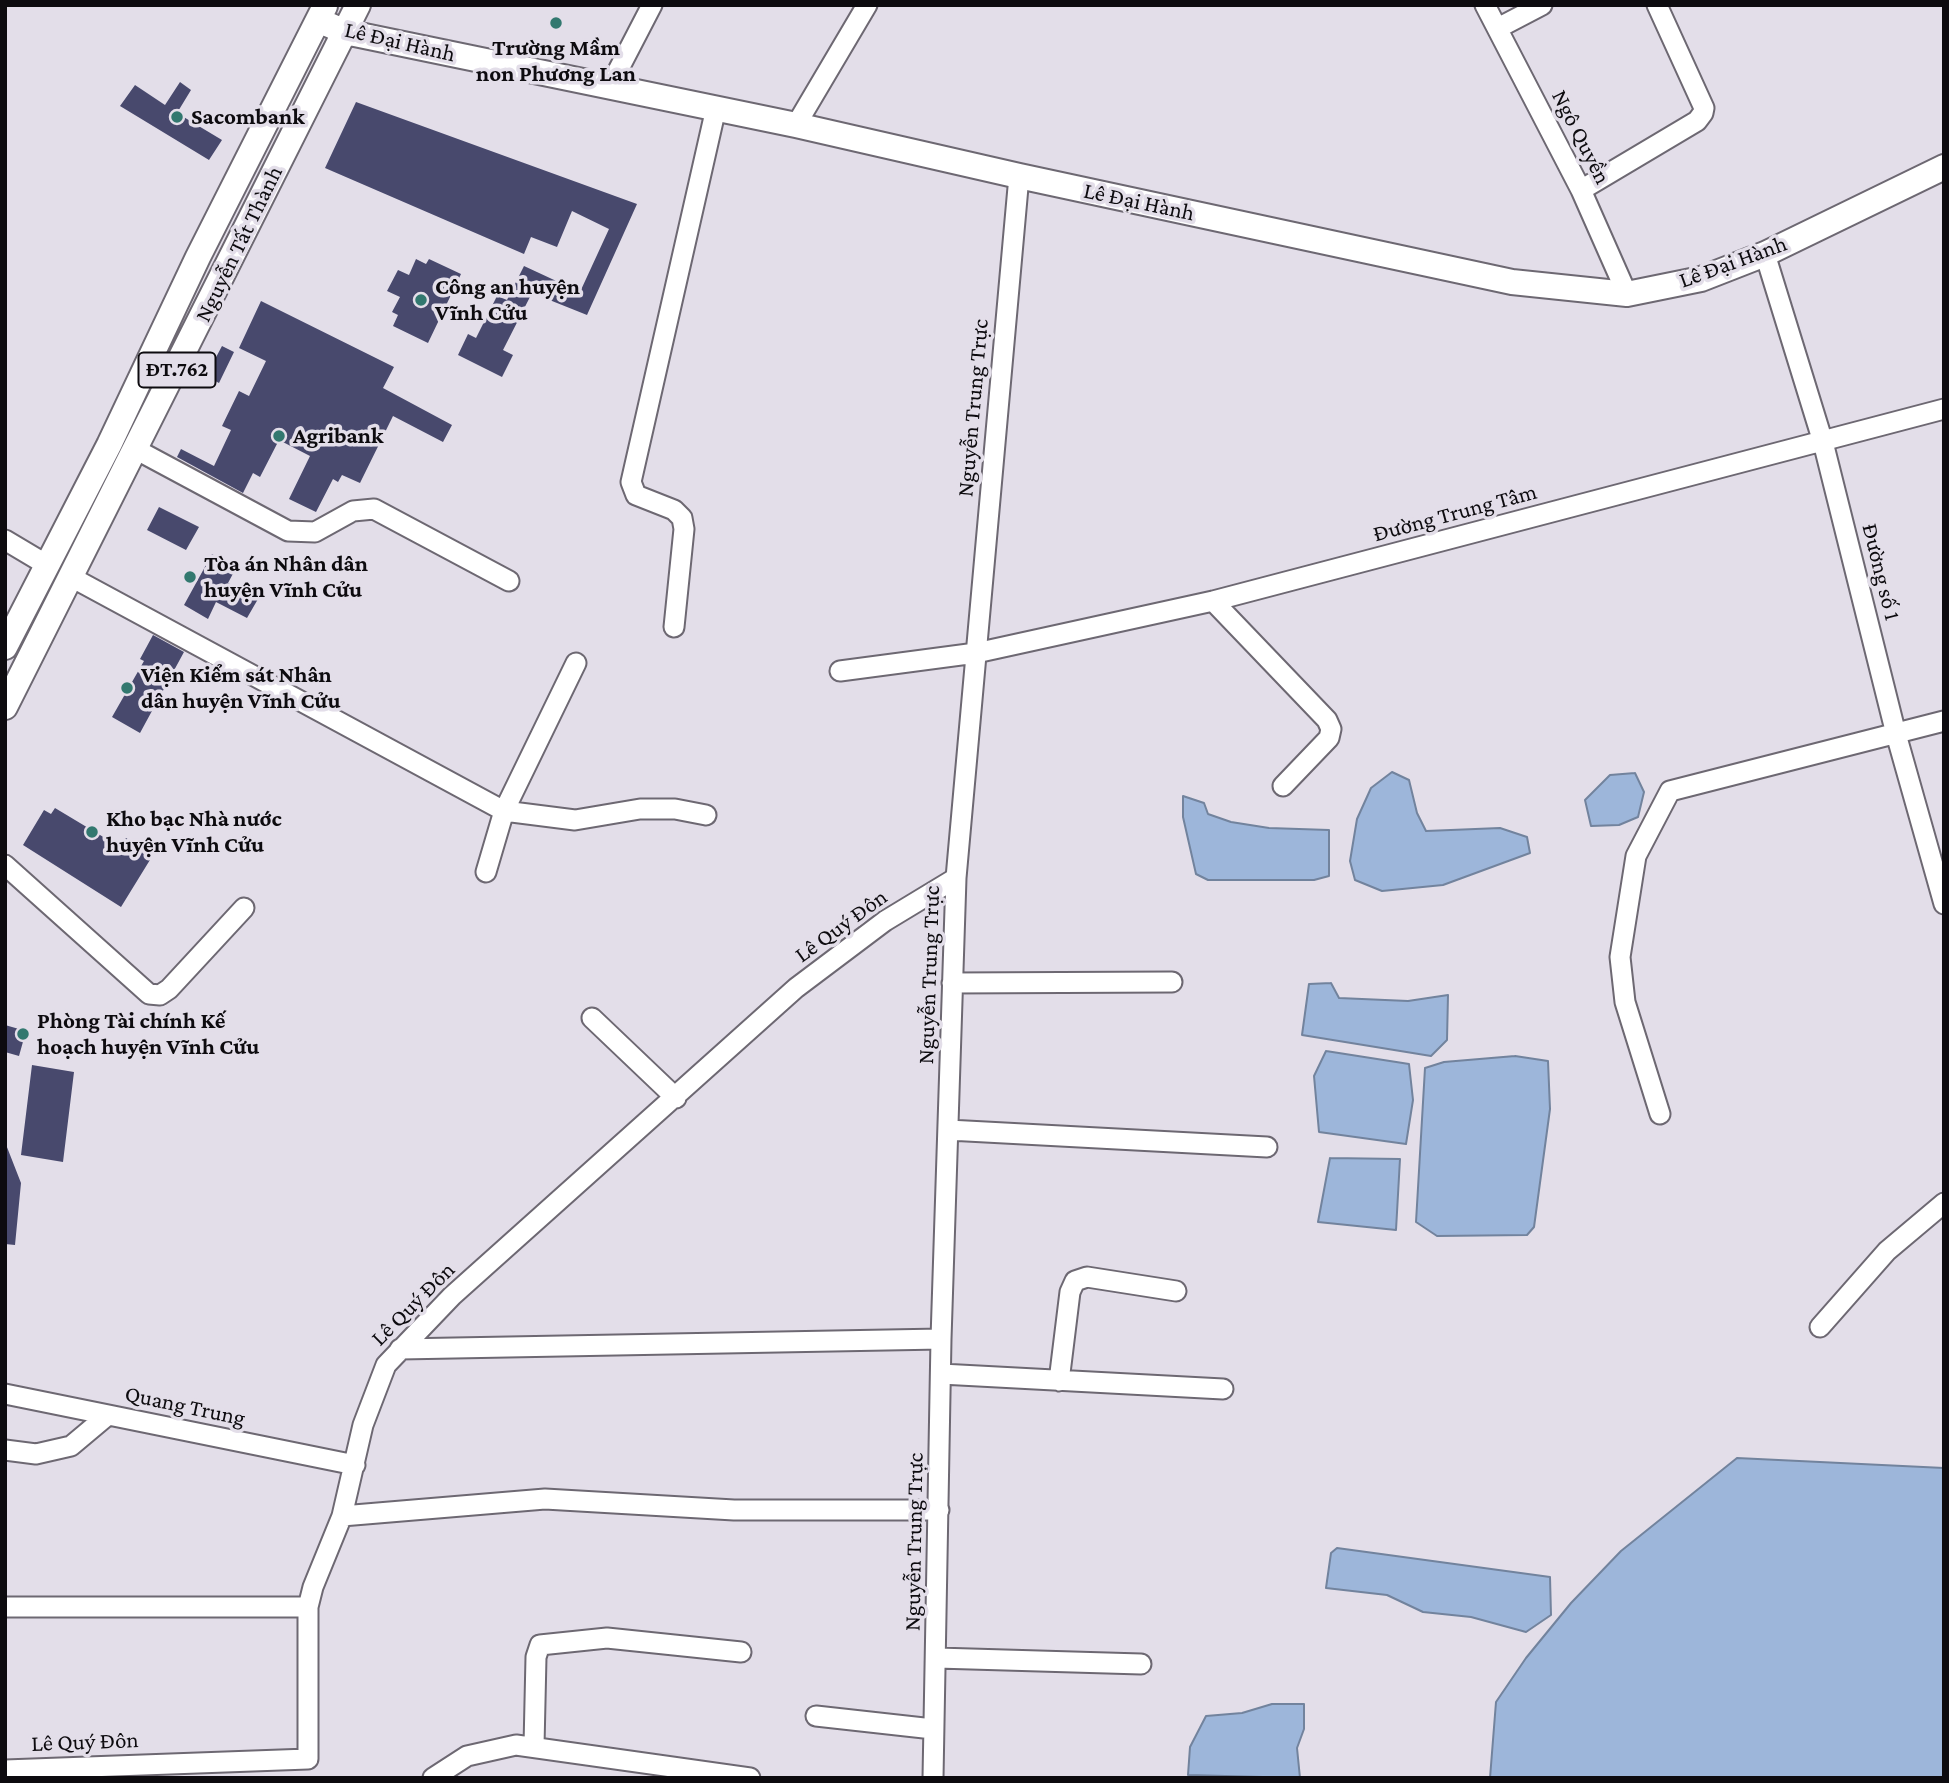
<!DOCTYPE html>
<meta charset="utf-8">
<style>
body{margin:0}
#map{position:relative;width:1949px;height:1783px;overflow:hidden;background:#e3dee9;font-family:"Crimson Pro",serif}
canvas{display:block}
.frame{position:absolute;inset:0;border:7px solid #0d0b0f;pointer-events:none}
</style>
<div id="map">
<canvas width="1949" height="1783"></canvas>
<div class="frame"></div>
</div>
<script>
const ctx = document.querySelector('canvas').getContext('2d');
ctx.lineJoin = 'round';
function paint(path, color) {
  ctx.fillStyle = color;
  ctx.fill(path, 'evenodd');
}
function shape(rows) {
  const path = new Path2D();
  for (const r of rows) {
    path.moveTo(r[0], r[1]);
    for (let i = 2; i < r.length; i += 2) path.lineTo(r[i], r[i + 1]);
  }
  return path;
}
function trace(path, color, width, dash) {
  ctx.strokeStyle = color;
  ctx.lineWidth = width;
  ctx.lineCap = dash ? 'butt' : 'round';
  ctx.setLineDash(dash || []);
  ctx.stroke(path);
}
function drawText(font, color, halo, rows, align = 'center') {
  ctx.font = font + ' "Crimson Pro",serif';
  ctx.lineWidth = 7;
  ctx.setLineDash([]);
  ctx.textBaseline = 'middle';
  ctx.strokeStyle = halo;
  ctx.fillStyle = color;
  for (const [text, x, y, turn = 0] of rows) {
    ctx.save();
    ctx.translate(x, y);
    ctx.rotate((+turn || 0) * Math.PI / 180);
    ctx.textAlign = isNaN(turn) ? turn : align;
    if (halo) ctx.strokeText(text, 0, 0);
    ctx.fillText(text, 0, 0);
    ctx.restore();
  }
}
const water = shape([
 [1392,772,1409,780,1417,813,1426,831,1500,828,1527,837,1530,853,1443,885,1382,891,1355,880,1350,861,1357,819,1371,788,1392,772],
 [1635,773,1644,792,1638,817,1619,825,1591,826,1585,800,1610,775,1635,773],
 [1183,796,1204,803,1208,814,1231,822,1269,828,1329,830,1329,876,1314,880,1208,880,1196,874,1183,817,1183,796],
 [1331,983,1339,998,1408,1001,1448,995,1447,1040,1431,1056,1302,1035,1309,984,1331,983],
 [1326,1051,1409,1064,1413,1100,1406,1144,1319,1132,1314,1076,1326,1051],
 [1515,1056,1548,1061,1550,1109,1534,1227,1527,1235,1437,1236,1416,1222,1425,1068,1444,1062,1515,1056],
 [1330,1158,1400,1159,1396,1230,1318,1222,1330,1158],
 [1737,1458,1944,1468,1944,1778,1490,1778,1496,1702,1526,1658,1571,1603,1621,1551,1737,1458],
 [1337,1548,1550,1577,1551,1615,1526,1632,1471,1617,1423,1612,1387,1595,1326,1588,1331,1553,1337,1548],
 [1272,1704,1304,1704,1304,1729,1297,1748,1300,1778,1188,1775,1190,1747,1206,1716,1242,1713,1272,1704]
]);
paint(water, '#9db6da');
trace(water, '#72839d', 2);
paint(shape([
 [180,82,191,90,177,113,222,140,209,160,120,106,135,85,165,105],
 [356,102,637,204,587,315,532,293,503,350,513,355,502,377,458,355,468,334,476,338,497,296,507,300,524,266,580,292,609,229,572,211,557,247,531,237,524,254,325,168],
 [416,259,426,264,429,259,461,274,428,343,393,326,398,315,392,312,400,297,387,291,398,270,409,275],
 [261,301,394,367,383,388,452,425,443,442,393,416,360,483,342,475,338,482,333,479,316,512,289,499,310,456,279,440,260,477,253,473,243,493,177,457,181,449,214,466,231,430,222,426,239,391,249,396,266,361,239,348],
 [222,346,234,352,219,383,206,376],
 [159,507,199,527,186,550,147,530],
 [212,554,236,568,228,583,258,599,247,618,216,602,208,619,184,605],
 [153,635,184,652,140,733,112,717,144,661,140,659],
 [55,808,120,847,126,838,153,855,121,907,23,845,44,810,51,814],
 [5,1025,26,1031,19,1056,5,1052],
 [32,1065,74,1072,63,1162,21,1155],
 [5,1142,21,1183,15,1245,5,1244]
]), '#48496d');
const minor = shape([
 [1485,5,1581,190,1627,294],
 [1498,28,1542,5],
 [610,86,652,5],
 [796,125,867,5],
 [1581,190,1697,121,1703,113,1704,108,1657,5],
 [1765,254,1823,442,1896,734,1944,904],
 [137,450,288,531,315,532,353,511,374,509,509,581],
 [5,540,47,565],
 [71,577,504,811,575,820,640,809,675,809,706,815],
 [1213,601,1327,720,1331,729,1329,738,1283,786],
 [674,627,684,529,682,518,674,510,636,495,631,482,716,108],
 [840,671,976,653,1213,601,1944,409],
 [5,865,149,994,160,995,169,989,244,908],
 [486,872,504,811,576,663],
 [952,983,1172,982],
 [592,1018,676,1098],
 [1660,1114,1625,1002,1620,957,1636,856,1670,791,1944,721],
 [948,1130,1267,1147],
 [1820,1327,1887,1251,1944,1203],
 [400,1349,941,1339],
 [941,1374,1223,1389],
 [1059,1381,1070,1292,1075,1281,1087,1277,1176,1291],
 [5,1394,355,1465],
 [5,1450,36,1454,71,1446,108,1415],
 [342,1516,545,1499,734,1510,939,1510],
 [5,1607,308,1607],
 [937,1658,1141,1664],
 [816,1716,933,1729],
 [534,1746,536,1657,540,1645,607,1638,741,1652],
 [5,1770,308,1759,308,1607,313,1587,342,1516,363,1425,386,1365,452,1296,796,988,885,921,956,878],
 [433,1778,467,1756,516,1745,750,1778],
 [933,1778,941,1339,956,878,1019,176]
]);
const major = shape([
 [318,20,345,32,796,125,1019,176,1512,282,1627,294,1701,279,1765,254,1944,167],
 [5,647,109,445,198,257,325,6],
 [5,707,358,5]
]);
trace(minor, '#6d6872', 23);
trace(major, '#6d6872', 28);
trace(minor, '#fff', 19);
trace(major, '#fff', 24);
for (const [x, y, r, color] of [
 [556,23,7,"#32786f"],
 [177,117,7,"#32786f"],
 [421,300,7,"#32786f"],
 [279,436,7,"#32786f"],
 [190,577,7,"#32786f"],
 [127,688,7,"#32786f"],
 [92,832,7,"#32786f"],
 [23,1034,7,"#32786f"]
]) {
  const dot = new Path2D();
  dot.arc(x, y, r, 0, 2 * Math.PI);
  ctx.fillStyle = color;
  ctx.fill(dot);
  trace(dot, '#e3dee9', 2.5);
}
for (const [x, y, w] of [
 [177,370,77]
]) {
  const box = new Path2D();
  box.roundRect(x - w / 2, y - 17.5, w, 35, 5);
  ctx.fillStyle = '#e3dee9';
  ctx.fill(box);
  trace(box, '#0d0b0f', 2);
}
drawText('bold 21px', '#0d0b0f', null, [
 ["ĐT.762",177,370]
]);
drawText('23px', '#0d0b0f', '#e3dee9', [
 ["Lê Đại Hành",400,42,13],
 ["Ngô Quyền",1581,137,63],
 ["Lê Đại Hành",1139,202,12],
 ["Nguyễn Tất Thành",239,244,-64],
 ["Lê Đại Hành",1733,262,-20],
 ["Nguyễn Trung Trực",973,408,-85],
 ["Đường Trung Tâm",1455,513,-15],
 ["Đường số 1",1881,572,76],
 ["Lê Quý Đôn",841,926,-36],
 ["Nguyễn Trung Trực",929,975,-88],
 ["Lê Quý Đôn",413,1304,-45],
 ["Quang Trung",185,1406,12],
 ["Nguyễn Trung Trực",914,1542,-89],
 ["Lê Quý Đôn",85,1742,-2]
]);
drawText('bold 23px', '#0d0b0f', '#e3dee9', [
 ["Trường Mầm",556,48,"center"],
 ["non Phương Lan",556,74,"center"],
 ["Sacombank",191,117],
 ["Công an huyện",435,287],
 ["Vĩnh Cửu",435,313],
 ["Agribank",293,436],
 ["Tòa án Nhân dân",204,564],
 ["huyện Vĩnh Cửu",204,590],
 ["Viện Kiểm sát Nhân",141,675],
 ["dân huyện Vĩnh Cửu",141,701],
 ["Kho bạc Nhà nước",106,819],
 ["huyện Vĩnh Cửu",106,845],
 ["Phòng Tài chính Kế",37,1021],
 ["hoạch huyện Vĩnh Cửu",37,1047]
], 'left');
</script>
